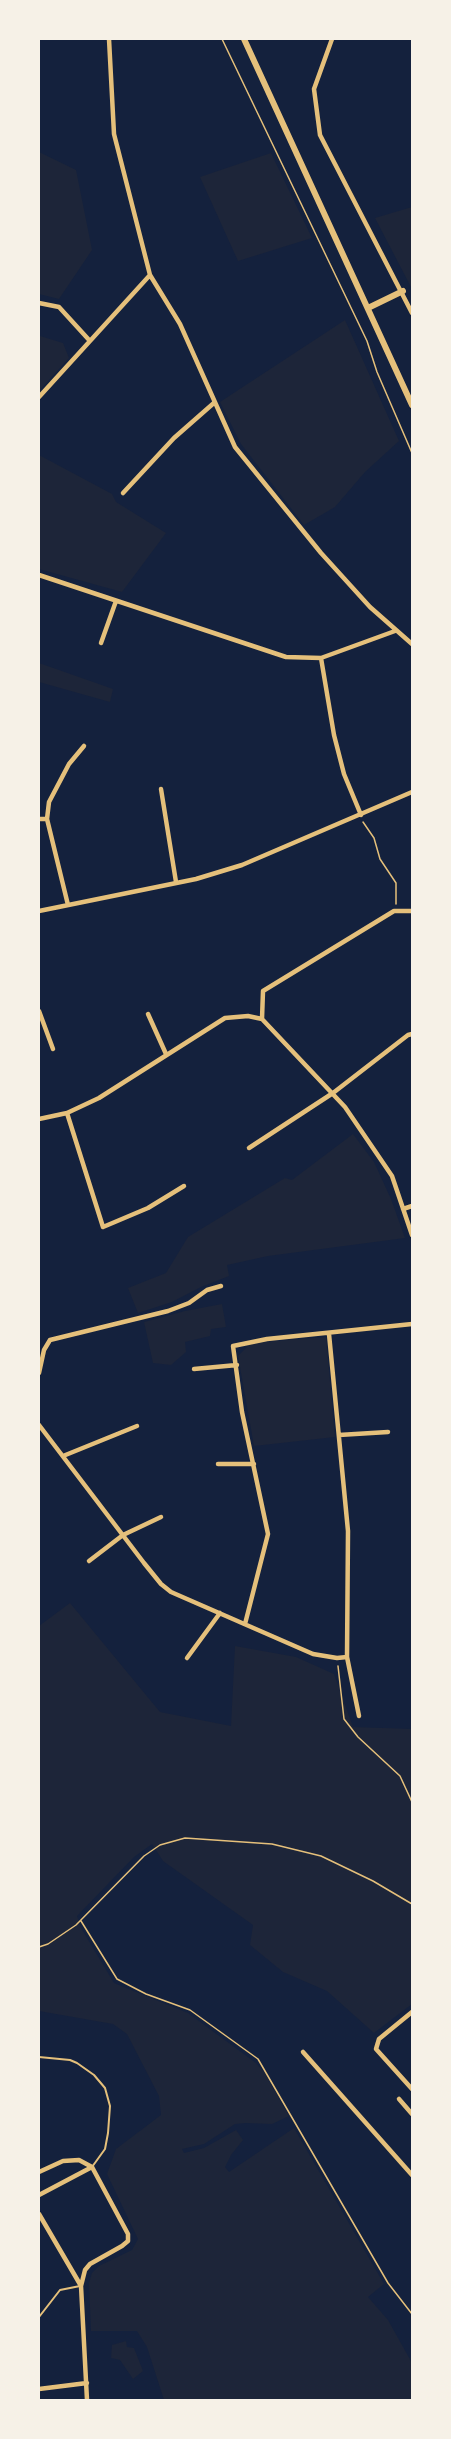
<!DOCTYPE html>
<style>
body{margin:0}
#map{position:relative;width:451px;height:2439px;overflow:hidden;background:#14213d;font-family:"Crimson Pro",serif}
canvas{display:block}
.frame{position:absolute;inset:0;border:40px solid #f6f1e7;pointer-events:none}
</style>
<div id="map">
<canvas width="451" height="2439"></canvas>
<div class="frame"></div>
</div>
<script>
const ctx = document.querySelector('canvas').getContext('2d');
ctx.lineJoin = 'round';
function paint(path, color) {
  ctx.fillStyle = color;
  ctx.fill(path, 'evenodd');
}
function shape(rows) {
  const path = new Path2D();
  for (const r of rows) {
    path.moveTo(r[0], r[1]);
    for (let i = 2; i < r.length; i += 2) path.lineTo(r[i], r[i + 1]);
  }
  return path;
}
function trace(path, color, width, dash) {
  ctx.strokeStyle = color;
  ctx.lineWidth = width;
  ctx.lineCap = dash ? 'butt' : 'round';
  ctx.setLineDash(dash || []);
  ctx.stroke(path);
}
paint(shape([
 [39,152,76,170,92,250,59,299,39,294],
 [271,153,312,238,238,261,200,177],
 [412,207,412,289,375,218],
 [345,320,399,441,365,472,335,507,304,525,241,444,220,402],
 [40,336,63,343,69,358,39,391],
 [39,455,112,494,116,502,166,533,122,592,39,569],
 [39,663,113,689,110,702,39,682],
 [353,1134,374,1162,391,1199,405,1238,268,1256,227,1265,229,1276,201,1287,172,1302,138,1313,128,1288,166,1273,188,1237,285,1178,292,1180],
 [222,1304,226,1327,211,1329,210,1336,185,1342,186,1352,171,1365,153,1363,144,1322,185,1311],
 [326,1337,335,1437,254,1446,238,1356,251,1343],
 [70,1603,160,1712,231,1726,235,1646,296,1657,334,1674,353,1727,412,1729,412,2004,374,2033,327,1991,283,1972,250,1945,253,1925,163,1861,152,1844,134,1857,77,1916,81,1928,114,1983,188,2013,256,2063,264,2072,289,2116,272,2124,245,2123,235,2124,204,2144,182,2149,184,2153,204,2148,236,2130,243,2140,231,2155,225,2167,229,2172,294,2128,384,2284,368,2297,388,2320,412,2363,412,2400,164,2400,147,2347,137,2331,91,2331,89,2283,92,2273,99,2266,132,2250,138,2239,107,2174,116,2149,161,2115,159,2096,127,2034,113,2024,39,2011,39,1626],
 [126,2341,127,2347,134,2348,143,2371,133,2379,120,2360,111,2358,112,2345]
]), '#1d2539');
trace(shape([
 [222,39,367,341,377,372,412,453],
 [363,822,374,838,380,859,396,883,396,904],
 [338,1666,344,1719,358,1737,400,1776,412,1802],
 [81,1921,117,1979,146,1994,190,2010,258,2059,388,2283,412,2314],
 [39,1947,48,1944,76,1925,144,1856,160,1845,185,1838,272,1844,321,1856,373,1881,412,1904]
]), '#e5c07b', 1.5);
trace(shape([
 [39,2057,70,2060,77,2063,94,2075,105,2088,110,2106,108,2133,105,2149,92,2167],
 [39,2317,60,2290,80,2286]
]), '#e5c07b', 2);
trace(shape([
 [109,39,114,134,150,275,180,324,235,447,321,553,370,607,412,644],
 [332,39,314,89,320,135,412,313],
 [39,303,59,307,90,341,39,397],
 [90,341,150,275],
 [123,493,174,438,215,402],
 [39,575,286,657,321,658,395,631],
 [101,643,116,601],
 [321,658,334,735,344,774,361,815],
 [161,789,176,882],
 [39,819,47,819,49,802,69,764,84,746],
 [47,819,68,905],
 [39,911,196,879,242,865,412,792],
 [39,1011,53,1049],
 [148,1014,166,1054],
 [262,1019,263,991,394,911,412,911],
 [67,1113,103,1227,148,1208,184,1186],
 [39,1119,67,1113,99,1098,225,1018,248,1016,262,1019,345,1107,392,1176,412,1235],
 [249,1148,333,1093,408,1035,412,1034],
 [403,1209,412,1206],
 [329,1334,348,1531,347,1657,359,1716],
 [194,1369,237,1365],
 [39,1373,44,1350,50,1340,168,1311,189,1303,207,1290,221,1286],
 [39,1425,144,1563,161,1584,171,1592,313,1654,337,1658,347,1657],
 [339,1435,388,1432],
 [63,1456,137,1426],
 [218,1464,254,1464],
 [89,1561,123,1535,161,1517],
 [245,1624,268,1534,242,1412,233,1346,267,1339,412,1324],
 [187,1658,220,1613],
 [412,2012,379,2039,376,2049,412,2089],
 [303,2052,412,2175],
 [399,2099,412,2114],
 [39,2172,63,2161,79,2160,92,2167],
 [39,2195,92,2167,128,2234,128,2241,122,2246,90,2264,85,2270,81,2286,87,2400],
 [39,2214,81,2286],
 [39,2389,87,2383]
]), '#e5c07b', 4.5);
trace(shape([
 [244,39,412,405],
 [368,308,403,291]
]), '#e5c07b', 6);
</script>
